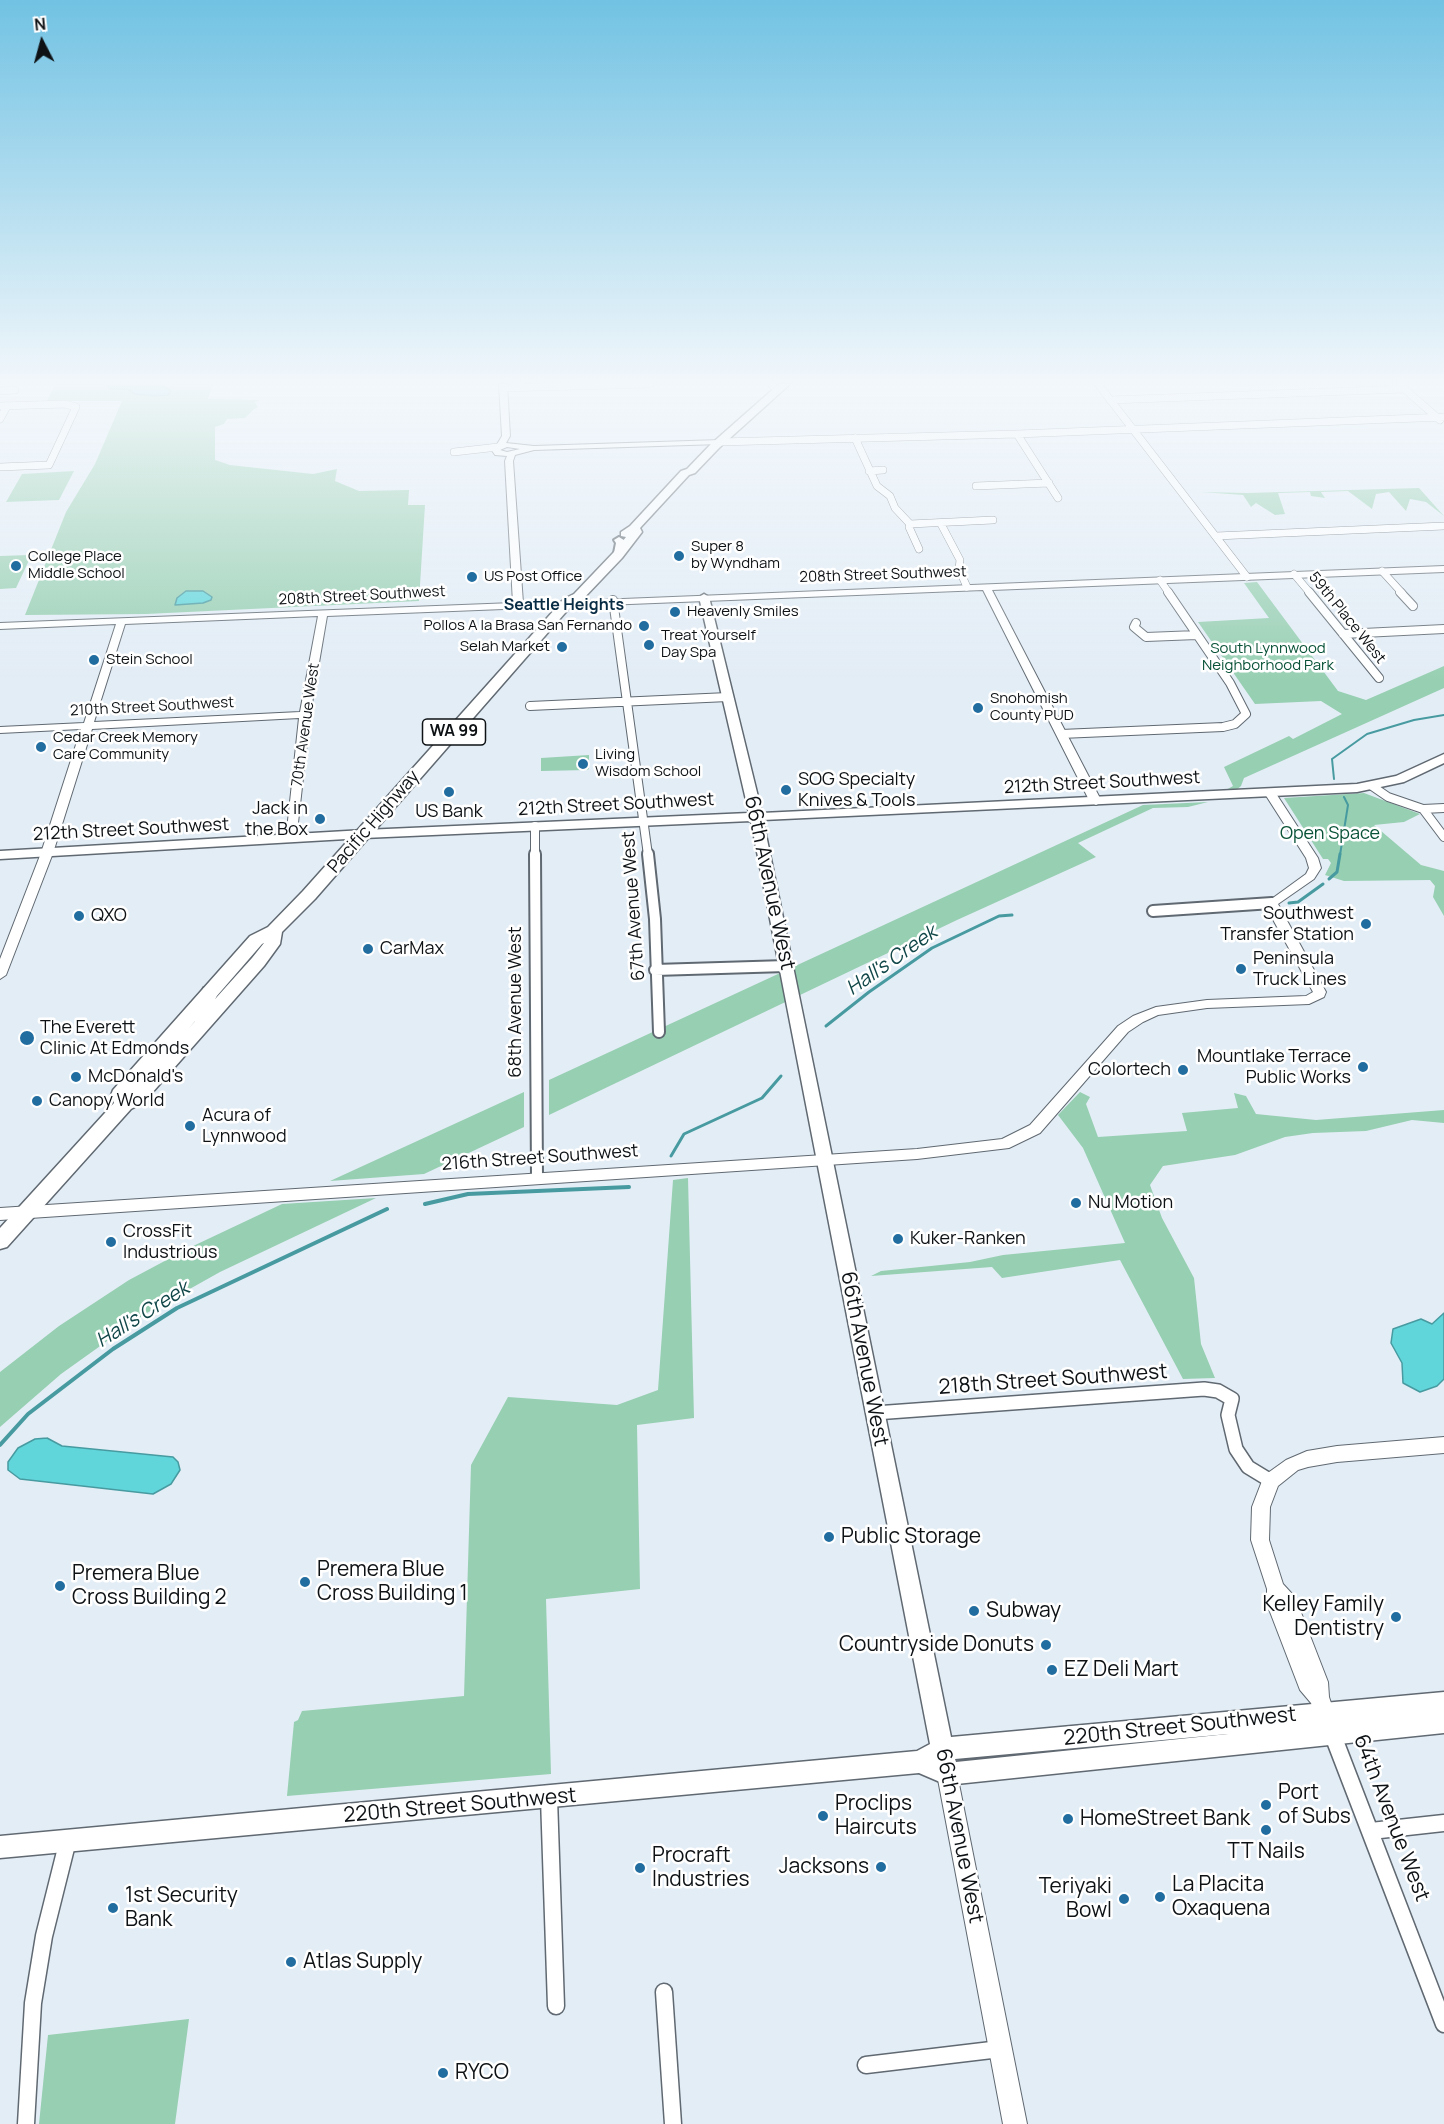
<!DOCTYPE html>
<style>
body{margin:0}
#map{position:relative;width:1444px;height:2124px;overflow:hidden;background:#e3edf6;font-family:Manrope,sans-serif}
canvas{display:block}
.north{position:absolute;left:12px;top:12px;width:60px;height:60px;-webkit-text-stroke:4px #fff;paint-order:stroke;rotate:354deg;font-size:16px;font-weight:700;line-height:24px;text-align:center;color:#0e1215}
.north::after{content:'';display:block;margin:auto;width:21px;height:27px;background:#0e1215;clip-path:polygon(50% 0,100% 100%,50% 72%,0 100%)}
</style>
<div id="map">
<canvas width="1444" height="2124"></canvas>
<div class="north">N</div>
</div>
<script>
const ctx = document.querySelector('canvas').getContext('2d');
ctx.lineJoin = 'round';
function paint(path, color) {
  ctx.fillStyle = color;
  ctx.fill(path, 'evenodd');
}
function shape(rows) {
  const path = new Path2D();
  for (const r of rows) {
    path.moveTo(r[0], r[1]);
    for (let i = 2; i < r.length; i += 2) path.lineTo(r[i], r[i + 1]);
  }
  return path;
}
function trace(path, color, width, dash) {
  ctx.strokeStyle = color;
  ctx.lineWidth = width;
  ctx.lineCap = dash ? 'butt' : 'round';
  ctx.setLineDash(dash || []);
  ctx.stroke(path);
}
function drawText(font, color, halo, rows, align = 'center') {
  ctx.font = font + ' Manrope,sans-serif';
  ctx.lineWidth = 5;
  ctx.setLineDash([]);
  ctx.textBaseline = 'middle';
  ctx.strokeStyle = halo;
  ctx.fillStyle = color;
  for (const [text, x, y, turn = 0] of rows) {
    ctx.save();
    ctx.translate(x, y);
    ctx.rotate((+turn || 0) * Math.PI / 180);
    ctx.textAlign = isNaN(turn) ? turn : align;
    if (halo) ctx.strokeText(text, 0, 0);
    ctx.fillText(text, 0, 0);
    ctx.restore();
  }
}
paint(shape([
 [55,384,213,384,208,399,260,400,255,402,258,407,253,410,245,418,227,419,224,424,215,427,215,460,230,465,313,474,337,469,335,481,359,491,409,490,408,505,425,505,419,601,146,614,25,615,66,512,95,464,122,401,47,401],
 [74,471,59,500,6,502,22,474],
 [1419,488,1444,516,1426,502,1410,499,1406,511,1389,492,1376,494,1372,509,1348,491,1321,492,1325,498,1311,496,1310,492,1278,493,1285,514,1275,515,1256,503,1251,507,1243,495,1201,492,1247,493],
 [29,555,31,556,16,588,0,589,0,556],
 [1257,582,1338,691,1366,700,1444,666,1444,688,1244,778,1241,786,1234,792,1141,797,1139,794,1226,790,1233,786,1224,767,1289,736,1293,739,1342,714,1321,701,1255,704,1198,622,1269,618,1244,583],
 [589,755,589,769,587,770,541,771,541,758],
 [1364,793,1420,814,1404,822,1374,825,1421,865,1444,871,1444,916,1433,897,1435,886,1430,880,1344,881,1325,875,1331,863,1328,859,1323,859,1284,798],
 [1208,802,1188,807,1153,808,1078,843,1096,857,957,920,549,1115,549,1080,1143,805],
 [524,1092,524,1127,424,1174,330,1181],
 [1080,1092,1090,1097,1086,1104,1098,1137,1187,1131,1182,1113,1238,1108,1234,1093,1246,1096,1256,1114,1316,1120,1444,1110,1444,1123,1412,1120,1366,1131,1313,1133,1285,1137,1235,1155,1163,1166,1150,1185,1162,1218,1194,1278,1201,1344,1215,1378,1183,1379,1120,1260,1002,1278,992,1267,871,1276,881,1271,970,1262,1003,1255,1125,1243,1083,1148,1058,1115],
 [688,1178,694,1418,637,1425,640,1589,546,1599,551,1774,287,1796,294,1722,298,1720,302,1711,464,1696,471,1465,508,1397,617,1405,658,1390,673,1180],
 [376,1198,220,1272,145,1314,61,1374,0,1427,0,1372,59,1326,129,1280,191,1247,282,1204],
 [189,2019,175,2124,39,2124,48,2035]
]), '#97cfb2');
const water = shape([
 [134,385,163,385,171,391,168,395,154,396,135,394,127,389,110,389,106,385,134,385],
 [186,591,203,591,212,597,211,600,203,603,175,605,177,598,186,591],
 [1444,1313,1444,1379,1437,1386,1420,1392,1403,1383,1402,1363,1391,1343,1393,1329,1421,1319,1432,1324,1444,1313],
 [47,1438,62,1446,173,1457,178,1462,180,1470,171,1484,153,1494,20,1479,8,1470,8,1462,18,1448,35,1439,47,1438]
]);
paint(water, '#60d6db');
trace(water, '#479ba0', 1.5);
trace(shape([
 [1334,779,1332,759,1367,734,1414,720,1444,715],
 [1340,855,1348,805,1344,797]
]), '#479ba0', 2);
trace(shape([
 [1329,879,1337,872,1340,854],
 [1289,903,1298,902,1323,884],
 [826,1026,869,992,932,948,999,916,1012,915],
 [671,1156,684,1134,762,1098,781,1076]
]), '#479ba0', 3);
trace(shape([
 [425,1204,468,1194,629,1187],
 [0,1445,28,1414,113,1349,177,1308,387,1209]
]), '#479ba0', 4);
const minorFar4 = shape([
 [771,384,773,386],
 [1098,384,1247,577],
 [1400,385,1440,420],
 [503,388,650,384],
 [0,391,15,390],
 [1110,400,1405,389],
 [0,406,65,404,76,407,49,465,0,467],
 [0,419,7,406],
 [1017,434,1058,498],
 [855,438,877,486,890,496,895,508,910,524],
 [720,442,1017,434,1444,417],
 [454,452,498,447],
 [869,471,883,470],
 [976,486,1049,483],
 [910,524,993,520],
 [910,524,909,527,919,549],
 [941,524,960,560,959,569,967,587],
 [1216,536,1444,526],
 [1382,571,1402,593],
 [1294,574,1310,593],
 [1160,580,1169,593]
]);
const minorFar3 = shape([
 [1309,592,1379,678],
 [1400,592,1413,606],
 [613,600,648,855],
 [1136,623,1134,627,1146,637,1197,635],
 [1343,634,1444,629],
 [530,706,728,697],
 [1061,734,1223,727,1235,724,1246,714,1230,683,1168,592],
 [1372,786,1388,797,1423,809,1444,837],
 [1423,809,1444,808],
 [535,826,535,855]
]);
const minorFar2 = shape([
 [535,854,537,1178],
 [648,854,655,919,659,1032],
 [1153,911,1272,903],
 [655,970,786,966]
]);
const minorFar1 = shape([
 [875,1413,1204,1389,1218,1391,1232,1399,1228,1415,1236,1449,1248,1467,1271,1481]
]);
const minor = shape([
 [1332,1733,1444,2024],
 [549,1798,556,2006],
 [1371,1831,1444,1823],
 [664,1992,673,2124],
 [866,2065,1000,2049],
 [26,2124,33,2003,44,1936,68,1840]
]);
const tertiary = shape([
 [499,384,507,384,510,436,506,443,534,446,720,440,724,442,720,444,534,450,515,455,513,461,523,603,1444,566,1444,572,992,590,1102,802,1096,805,1090,802,983,590,327,616,310,715,296,841,292,842,286,839,299,718,92,729,53,853,6,975,0,979,0,959,41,853,81,729,0,733,0,727,84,723,116,624,0,629,0,623,513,603,505,461,507,456,495,455,491,449,496,446,502,436,499,384],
 [507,447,520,449,507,452,500,450,507,447],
 [318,616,300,712,94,722,125,624,318,616],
 [1271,791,1275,792,1318,858,1321,868,1314,879,1278,904,1326,992,1324,997,1309,1004,1207,1008,1158,1015,1143,1022,1128,1032,1040,1133,1009,1148,917,1159,0,1220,0,1208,917,1149,1002,1139,1030,1125,1118,1026,1133,1016,1156,1007,1207,1000,1306,996,1313,992,1271,916,1266,903,1306,874,1309,868,1306,858,1265,794,1271,791],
 [1444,1437,1444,1453,1337,1462,1308,1467,1298,1470,1278,1486,1270,1507,1269,1540,1283,1584,1295,1597,1328,1682,1329,1697,1337,1721,1334,1728,1327,1731,1320,1728,1311,1703,1300,1690,1267,1604,1267,1589,1251,1540,1252,1507,1262,1481,1265,1475,1286,1460,1307,1451,1337,1446,1444,1437],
 [947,1764,954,1767,957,1774,1027,2124,1003,2124,937,1774,940,1767,947,1764]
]);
const secondary = shape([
 [704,594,709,597,762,813,1357,784,1396,776,1444,754,1444,763,1404,782,1357,792,763,820,951,1737,1444,1692,1444,1733,947,1785,919,1773,0,1858,0,1836,917,1751,930,1744,751,821,364,838,0,859,0,851,364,830,749,813,699,597,704,594],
 [1228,1734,956,1762,955,1759,1228,1734]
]);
const primary = shape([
 [619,537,627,542,624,553,619,556,614,553,616,543,614,540,619,537],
 [210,987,216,988,218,992,209,1016,212,1021,210,1025,204,1027,198,1025,192,1018,202,992,204,988,210,987]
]);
const trunk = shape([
 [779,384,790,384,719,448,695,473,689,475,640,528,642,532,622,558,582,600,572,605,315,899,282,932,280,944,264,966,144,1102,131,1109,7,1247,0,1249,0,1228,114,1103,111,1095,113,1090,250,936,268,927,303,891,564,599,574,594,614,552,626,537,621,536,621,532,630,526,681,471,687,469,711,444,779,384],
 [264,943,252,958,189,1028,262,944,264,943]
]);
trace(minorFar4, '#606971', 8);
trace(minorFar3, '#606971', 10);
trace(minorFar2, '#606971', 14);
trace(minorFar1, '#606971', 16);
trace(minor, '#606971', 19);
trace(tertiary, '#606971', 2);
trace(secondary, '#606971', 3);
trace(primary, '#606971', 4);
trace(trunk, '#606971', 3);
trace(minorFar4, '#fff', 7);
trace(minorFar3, '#fff', 8);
trace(minorFar2, '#fff', 10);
trace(minorFar1, '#fff', 13);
trace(minor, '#fff', 16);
paint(tertiary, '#fff');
paint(secondary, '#fff');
paint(primary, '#fff');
paint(trunk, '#fff');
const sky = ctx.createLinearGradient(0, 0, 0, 682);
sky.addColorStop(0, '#71c2e3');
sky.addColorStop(0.56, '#f2f7fb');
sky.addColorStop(1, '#f2f7fb00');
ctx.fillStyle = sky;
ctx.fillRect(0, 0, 1444, 682);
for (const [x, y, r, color] of [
 [679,556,6,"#226da0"],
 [16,566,6,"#226da0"],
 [472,577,6,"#226da0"],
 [675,612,6,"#226da0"],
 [644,626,6,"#226da0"],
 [649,645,6,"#226da0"],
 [562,647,6,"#226da0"],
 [94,660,6,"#226da0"],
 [978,708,6,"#226da0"],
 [41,747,6,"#226da0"],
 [583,764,6,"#226da0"],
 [786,790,6,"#226da0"],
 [449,792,6,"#226da0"],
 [320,819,6,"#226da0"],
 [79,916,6,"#226da0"],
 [1366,924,6,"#226da0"],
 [368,949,6,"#226da0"],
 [1241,969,6,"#226da0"],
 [27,1038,8,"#226da0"],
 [1363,1067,6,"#226da0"],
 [1183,1070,6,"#226da0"],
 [76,1077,6,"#226da0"],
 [37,1101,6,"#226da0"],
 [190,1126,6,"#226da0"],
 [1076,1203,6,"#226da0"],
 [898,1239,6,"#226da0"],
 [111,1242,6,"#226da0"],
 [829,1537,6,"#226da0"],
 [305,1582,6,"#226da0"],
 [60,1586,6,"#226da0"],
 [974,1611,6,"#226da0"],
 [1396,1617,6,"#226da0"],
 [1046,1645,6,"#226da0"],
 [1052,1670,6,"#226da0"],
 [1266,1805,6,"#226da0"],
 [823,1816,6,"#226da0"],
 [1068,1819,6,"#226da0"],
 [1266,1830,6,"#226da0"],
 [881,1867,6,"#226da0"],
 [640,1868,6,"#226da0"],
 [1160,1897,6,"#226da0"],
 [1124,1899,6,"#226da0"],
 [113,1908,6,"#226da0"],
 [291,1962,6,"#226da0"],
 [443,2073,6,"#226da0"]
]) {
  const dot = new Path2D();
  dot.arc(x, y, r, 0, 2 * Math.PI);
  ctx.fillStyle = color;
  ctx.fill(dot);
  trace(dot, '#fff', 2);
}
drawText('15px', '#0e1215', '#fff', [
 ["Super 8",691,547],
 ["by Wyndham",691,564],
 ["College Place",28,557],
 ["Middle School",28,574],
 ["US Post Office",484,577],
 ["Heavenly Smiles",687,612],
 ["Pollos A la Brasa San Fernando",632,626,"right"],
 ["Treat Yourself",661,636],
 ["Day Spa",661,653],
 ["Selah Market",550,647,"right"],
 ["Stein School",106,660],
 ["Snohomish",990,699],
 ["County PUD",990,716],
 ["Cedar Creek Memory",53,738],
 ["Care Community",53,755],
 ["Living",595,755],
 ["Wisdom School",595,772]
], 'left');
drawText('15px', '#0e1215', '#fff', [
 ["208th Street Southwest",883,575,-2],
 ["208th Street Southwest",362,596,-3],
 ["59th Place West",1347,618,51],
 ["210th Street Southwest",152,707,-3],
 ["70th Avenue West",306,725,-82]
]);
drawText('15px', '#085237', '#fff', [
 ["South Lynnwood",1268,649],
 ["Neighborhood Park",1268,666]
]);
drawText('bold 16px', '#082c44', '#fff', [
 ["Seattle Heights",564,606]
]);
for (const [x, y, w] of [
 [454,732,63]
]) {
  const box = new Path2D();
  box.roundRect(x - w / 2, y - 13, w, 26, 4.5);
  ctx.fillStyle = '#fff';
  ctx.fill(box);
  trace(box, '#0e1215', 1.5);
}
drawText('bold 16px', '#0e1215', null, [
 ["WA 99",454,732]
]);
drawText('18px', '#0e1215', '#fff', [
 ["SOG Specialty",798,780],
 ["Knives & Tools",798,801],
 ["Jack in",308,809,"right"],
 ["the Box",308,830,"right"],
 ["US Bank",449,812,"center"],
 ["Southwest",1354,914,"right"],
 ["Transfer Station",1354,935,"right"],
 ["QXO",91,916],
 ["CarMax",380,949],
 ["Peninsula",1253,959],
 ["Truck Lines",1253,980],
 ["The Everett",40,1028],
 ["Clinic At Edmonds",40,1049],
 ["Mountlake Terrace",1351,1057,"right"],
 ["Public Works",1351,1078,"right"],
 ["Colortech",1171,1070,"right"],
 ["McDonald's",88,1077],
 ["Canopy World",49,1101],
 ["Acura of",202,1116],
 ["Lynnwood",202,1137],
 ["Nu Motion",1088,1203],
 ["CrossFit",123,1232],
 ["Industrious",123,1253],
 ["Kuker-Ranken",910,1239]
], 'left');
drawText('18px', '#0e1215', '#fff', [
 ["212th Street Southwest",1102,783,-3],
 ["212th Street Southwest",616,805,-3],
 ["Pacific Highway",374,822,-49],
 ["212th Street Southwest",131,830,-3],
 ["67th Avenue West",634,906,-94],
 ["68th Avenue West",516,1002,-90],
 ["216th Street Southwest",540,1158,-4]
]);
drawText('18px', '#085237', '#fff', [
 ["Open Space",1330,834]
]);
drawText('italic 20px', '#104648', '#fff', [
 ["Hall's Creek",892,961,-35],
 ["Hall's Creek",143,1315,-32]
]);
drawText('21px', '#0e1215', '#fff', [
 ["66th Avenue West",769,883,78],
 ["66th Avenue West",864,1359,79],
 ["218th Street Southwest",1053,1380,-4],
 ["220th Street Southwest",1180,1727,-6],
 ["220th Street Southwest",460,1806,-5],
 ["64th Avenue West",1391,1818,69],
 ["66th Avenue West",959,1836,79]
]);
drawText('21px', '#0e1215', '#fff', [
 ["Public Storage",841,1537],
 ["Premera Blue",317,1570],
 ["Cross Building 1",317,1594],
 ["Premera Blue",72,1574],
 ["Cross Building 2",72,1598],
 ["Kelley Family",1384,1605,"right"],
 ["Dentistry",1384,1629,"right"],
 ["Subway",986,1611],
 ["Countryside Donuts",1034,1645,"right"],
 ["EZ Deli Mart",1064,1670],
 ["Port",1278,1793],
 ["of Subs",1278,1817],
 ["Proclips",835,1804],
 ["Haircuts",835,1828],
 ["HomeStreet Bank",1080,1819],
 ["TT Nails",1266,1852,"center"],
 ["Procraft",652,1856],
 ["Industries",652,1880],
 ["Jacksons",869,1867,"right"],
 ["La Placita",1172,1885],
 ["Oxaquena",1172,1909],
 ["Teriyaki",1112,1887,"right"],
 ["Bowl",1112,1911,"right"],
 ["1st Security",125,1896],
 ["Bank",125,1920],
 ["Atlas Supply",303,1962],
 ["RYCO",455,2073]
], 'left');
</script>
